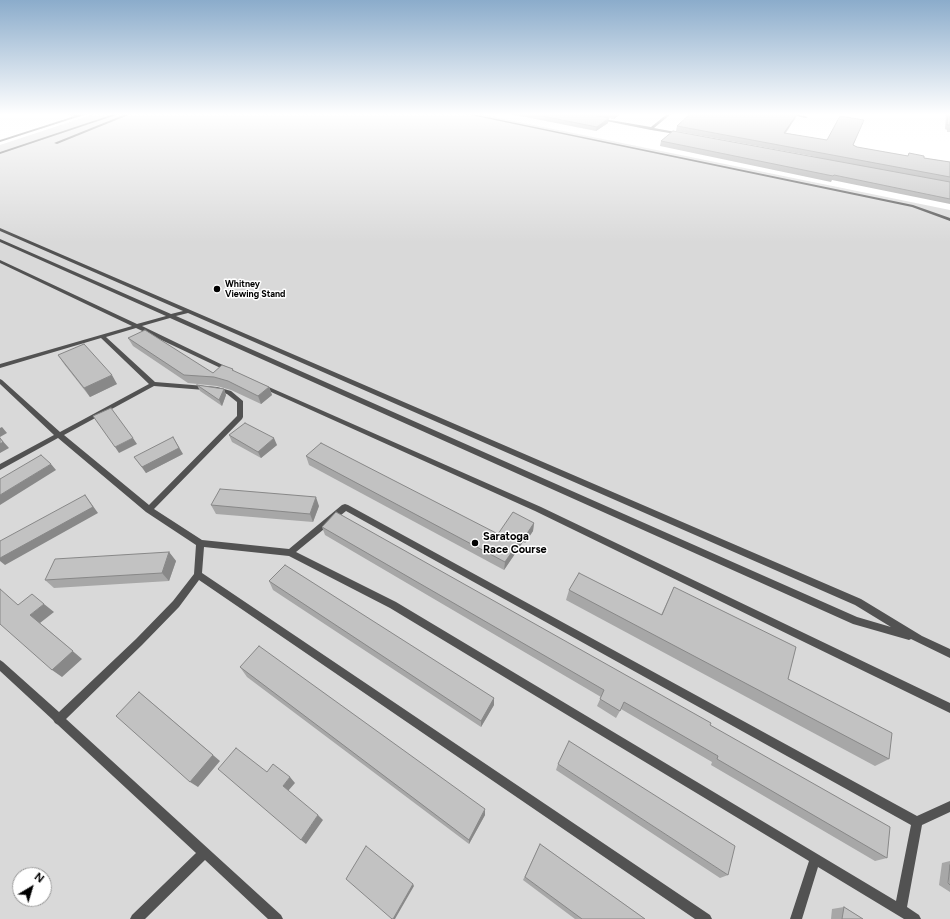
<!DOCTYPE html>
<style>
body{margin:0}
#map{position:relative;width:950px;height:919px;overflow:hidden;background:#fff;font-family:Figtree,sans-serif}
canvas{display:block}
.north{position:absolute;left:12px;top:867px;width:40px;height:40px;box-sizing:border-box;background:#fff;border:1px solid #999;border-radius:50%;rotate:38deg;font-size:11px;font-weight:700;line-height:16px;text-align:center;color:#000}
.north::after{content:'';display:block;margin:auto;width:14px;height:18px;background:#000;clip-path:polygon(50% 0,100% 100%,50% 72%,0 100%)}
</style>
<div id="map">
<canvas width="950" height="919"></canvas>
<div class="north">N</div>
</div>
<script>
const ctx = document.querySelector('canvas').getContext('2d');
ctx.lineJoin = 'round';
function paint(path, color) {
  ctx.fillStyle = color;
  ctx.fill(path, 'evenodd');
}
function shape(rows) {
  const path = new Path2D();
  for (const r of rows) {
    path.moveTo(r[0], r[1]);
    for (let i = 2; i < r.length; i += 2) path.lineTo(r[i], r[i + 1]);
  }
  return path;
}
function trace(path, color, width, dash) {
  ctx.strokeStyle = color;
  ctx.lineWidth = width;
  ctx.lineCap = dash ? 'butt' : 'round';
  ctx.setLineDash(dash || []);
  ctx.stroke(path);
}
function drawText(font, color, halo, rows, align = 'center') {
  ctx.font = font + ' Figtree,sans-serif';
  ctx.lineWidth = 3;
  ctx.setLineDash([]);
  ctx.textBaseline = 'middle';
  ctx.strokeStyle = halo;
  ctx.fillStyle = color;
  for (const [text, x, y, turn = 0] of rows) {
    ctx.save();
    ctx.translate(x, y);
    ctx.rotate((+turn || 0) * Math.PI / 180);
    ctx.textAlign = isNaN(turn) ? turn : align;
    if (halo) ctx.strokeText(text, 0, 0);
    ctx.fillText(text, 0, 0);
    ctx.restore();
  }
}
paint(shape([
 [94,114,480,114,950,210,950,919,0,919,0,145],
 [20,875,44,875,44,899,20,899]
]), '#d9d9d9');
paint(shape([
 [114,114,119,114,0,154,0,152,114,114],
 [126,114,131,114,57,144,54,143,126,114],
 [466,114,472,114,913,205,950,218,950,221,912,207,466,114],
 [0,228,861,599,922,636,950,649,950,658,911,639,909,640,853,624,170,318,142,326,231,369,232,370,231,371,227,371,136,328,106,337,155,382,217,387,231,391,243,401,243,417,242,419,154,509,202,540,289,549,342,505,345,504,348,505,917,816,950,801,950,812,922,825,907,907,919,915,921,919,904,919,818,867,802,919,790,919,809,861,390,608,289,556,204,547,202,573,710,915,712,919,695,919,199,580,179,607,142,645,66,719,281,915,283,919,268,919,205,860,145,919,130,919,132,915,196,853,58,725,55,723,53,720,0,671,0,660,3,662,59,712,136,639,173,601,194,574,196,545,146,512,58,438,0,470,0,464,54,435,0,384,0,379,2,380,60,432,149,384,101,338,0,368,0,364,132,326,0,263,0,260,137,324,166,316,0,242,0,239,171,314,183,311,0,231,0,228],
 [188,313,855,605,891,627,857,617,176,316,188,313],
 [154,386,217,391,227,394,237,402,237,416,149,505,64,435,154,386],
 [346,511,911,825,896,901,396,602,296,552,346,511],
 [262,384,541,507,950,703,950,713,535,511,260,387,259,386,262,384]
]), '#525252');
paint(shape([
 [68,114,74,114,80,116,78,117,68,114],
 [667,114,671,114,654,128,681,133,682,135,651,130,596,119,598,118,651,127,667,114],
 [787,114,795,114,808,117,806,118,787,114]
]), '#525252');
paint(shape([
 [81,114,87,114,0,142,0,140,81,114]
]), '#525252');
paint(shape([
 [510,114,587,114,608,123,596,131],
 [588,114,620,114,614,119],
 [797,114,796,117,786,133,853,145,857,147,908,156,909,153,924,158,950,162,950,204,832,180,831,182,660,146,661,141,817,157,676,131,677,126],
 [946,114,950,114,950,132,947,132,947,130,945,129],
 [128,338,213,373,233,369,234,371,269,387,272,395,261,404,231,390,217,386,188,383,133,346],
 [58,355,117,384,90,397,64,364],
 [197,385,224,389,226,395,222,406,200,391],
 [229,435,277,445,261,458,232,442],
 [183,454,146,473,134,457],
 [306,456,498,534,534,523,533,531,525,543,523,542,504,570,309,465],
 [211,505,319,506,313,522,216,514],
 [322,527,710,725,887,858,875,861,711,765,712,762,621,709,616,718,597,706,601,697,325,535],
 [169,552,176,561,169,581,54,588,45,580],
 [269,581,494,698,494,705,481,727,273,590],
 [674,587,788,679,889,759,875,766,566,600,569,590,661,615],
 [240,667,485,815,469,844,247,677],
 [558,764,728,875,720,878,556,770],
 [540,844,645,919,575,919,523,880],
 [950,861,950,892,939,885,942,863],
 [844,907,863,919,831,919,832,909]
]), '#a7a7a7');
paint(shape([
 [614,114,620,114,614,119],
 [797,114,796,117,782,137,784,133],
 [609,118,608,123,596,131,597,127],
 [112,375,117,384,90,397,84,388],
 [269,387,272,395,261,404,258,396],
 [224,389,226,395,222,406,219,400],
 [2,427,7,433,0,437,0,428],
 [173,437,183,454,146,473,142,467],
 [0,438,9,448,0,453],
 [133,438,137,444,119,453,115,447],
 [274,438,277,445,261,458,258,452],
 [51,464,56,470,0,505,0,495],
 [85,495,98,513,5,565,0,561,0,558],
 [316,497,319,506,313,522,310,514],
 [534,523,533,531,525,543,526,535],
 [524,534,523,542,504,570,505,562],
 [169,552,176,561,169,581,162,573],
 [44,604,54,612,40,623,82,659,62,677,52,670,30,615],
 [139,692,220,761,198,787,190,782],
 [494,698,494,705,481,727,481,721],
 [290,777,295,783,288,791,283,786],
 [485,809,485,815,469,844,469,840],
 [318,815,323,820,306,844,301,840],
 [413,884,414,886,395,919,393,919]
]), '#888');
const building = shape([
 [532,114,587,114,609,118,597,127,532,114],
 [690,114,797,114,784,133,827,140,840,116,864,120,853,145,857,147,908,156,909,153,924,156,924,158,950,162,950,177,677,126,690,114],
 [948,114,950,114,950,125,947,125,948,114],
 [673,131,950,182,950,199,834,175,833,176,661,141,673,131],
 [145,330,213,373,222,365,233,369,232,370,269,387,258,396,228,381,214,377,184,375,128,338,145,330],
 [84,344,112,375,84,388,58,355,84,344],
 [197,385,224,389,219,400,197,385],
 [111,408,133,438,115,447,93,416,111,408],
 [245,423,274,438,258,452,229,435,245,423],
 [173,437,179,448,142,467,134,457,173,437],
 [0,438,3,442,0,444,0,438],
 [321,443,498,534,513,512,534,523,526,535,524,534,505,562,306,456,321,443],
 [41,455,51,464,0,495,0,479,41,455],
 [220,489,316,497,310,514,211,505,220,489],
 [85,495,93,507,0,558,0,541,85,495],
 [336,512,711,723,710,725,890,827,887,858,717,759,718,756,624,702,620,711,600,699,604,690,322,527,336,512],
 [169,552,162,573,45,580,55,559,169,552],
 [285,565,494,698,481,721,269,581,285,565],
 [579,573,662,615,674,587,796,647,788,679,892,733,889,759,569,590,579,573],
 [0,589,18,605,32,594,44,604,30,615,73,651,52,670,0,624,0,589],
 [259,646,485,809,469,840,240,667,259,646],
 [139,692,213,755,190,782,116,716,139,692],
 [569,741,735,846,728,875,558,764,569,741],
 [236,748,267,772,273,764,290,777,283,786,318,815,301,840,218,769,236,748],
 [540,844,645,919,582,919,525,877,540,844],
 [366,846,413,884,393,919,392,919,346,879,366,846],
 [950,865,950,885,948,883,950,865],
 [844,907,863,919,842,919,844,907]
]);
paint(building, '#c2c2c2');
trace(building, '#888', 1);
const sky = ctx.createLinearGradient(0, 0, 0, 243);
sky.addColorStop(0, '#8baccb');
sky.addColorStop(0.47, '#fff');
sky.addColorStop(1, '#ffffff00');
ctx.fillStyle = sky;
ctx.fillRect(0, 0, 950, 243);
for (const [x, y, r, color] of [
 [217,289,4,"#000"],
 [475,543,4,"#000"]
]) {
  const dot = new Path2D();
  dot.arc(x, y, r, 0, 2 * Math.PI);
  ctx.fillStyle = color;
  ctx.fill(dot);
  trace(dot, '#fff', 1.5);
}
drawText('bold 9px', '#000', '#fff', [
 ["Whitney",225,284],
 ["Viewing Stand",225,294]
], 'left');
drawText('bold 11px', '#000', '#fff', [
 ["Saratoga",483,537],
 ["Race Course",483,550]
], 'left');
</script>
